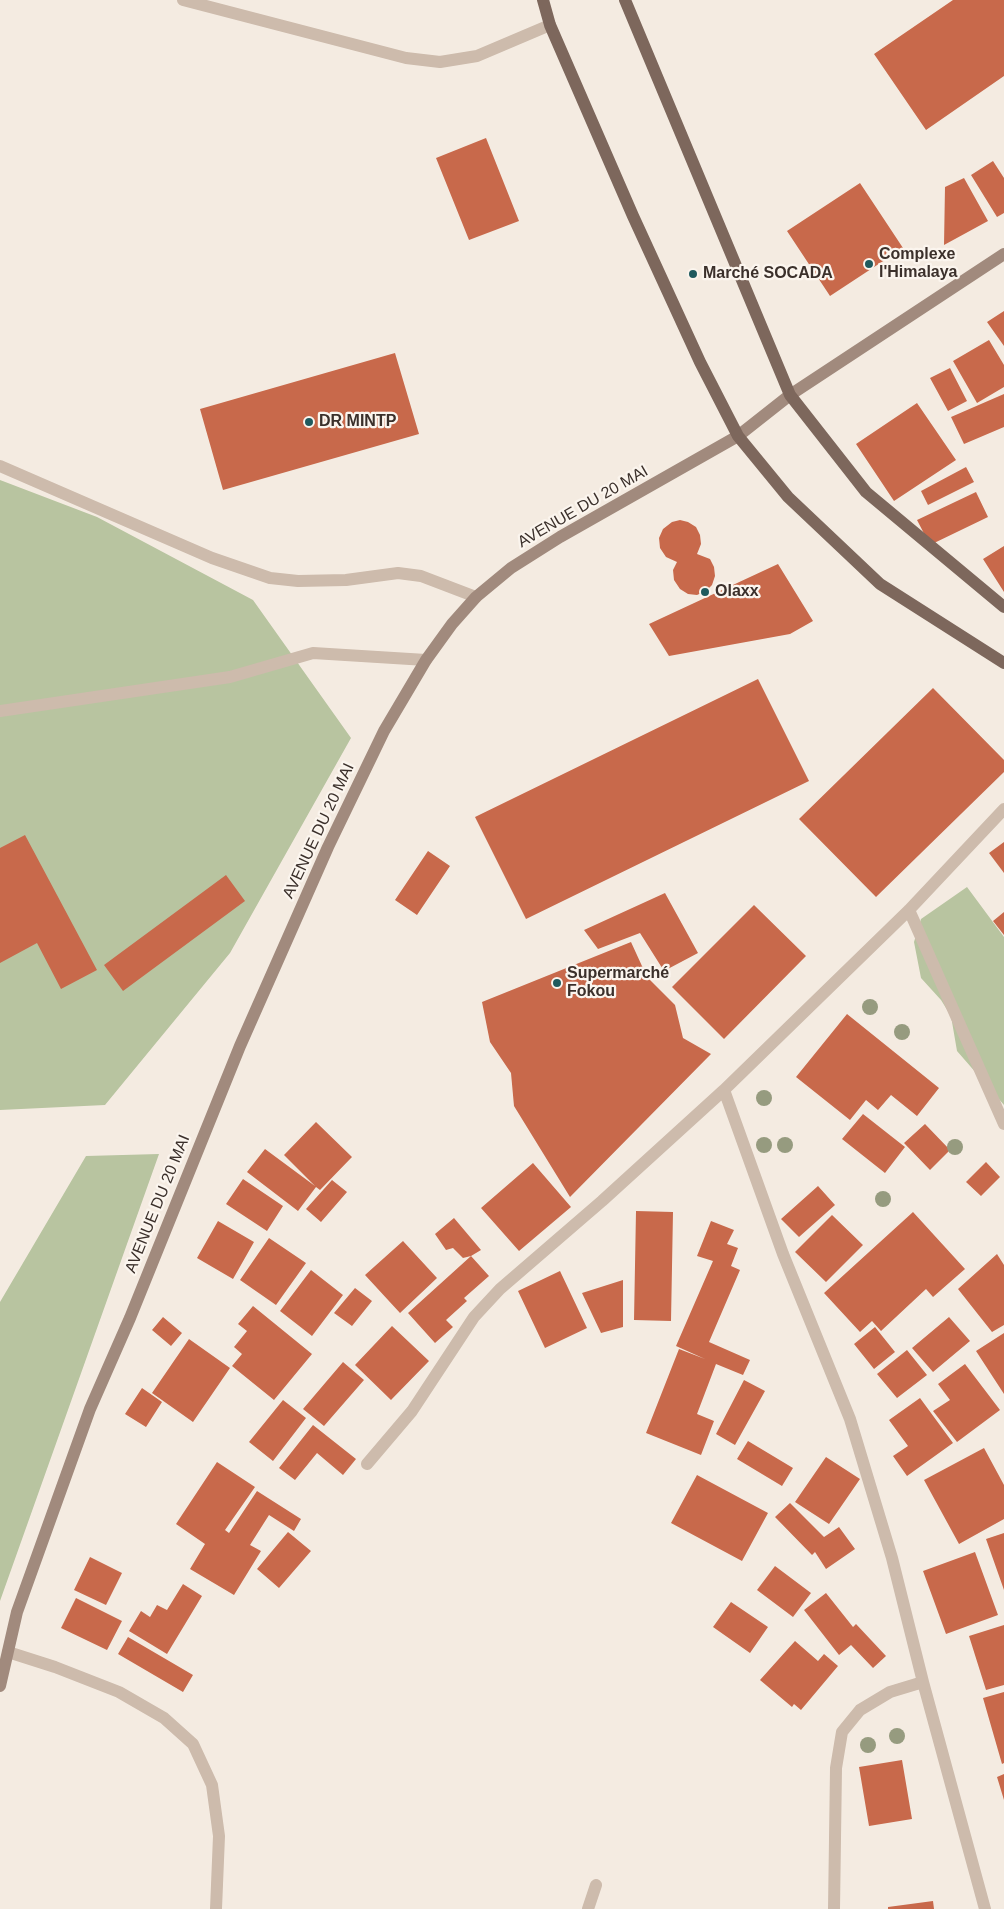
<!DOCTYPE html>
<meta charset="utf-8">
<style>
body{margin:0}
canvas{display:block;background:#f4ebe1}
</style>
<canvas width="1004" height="1909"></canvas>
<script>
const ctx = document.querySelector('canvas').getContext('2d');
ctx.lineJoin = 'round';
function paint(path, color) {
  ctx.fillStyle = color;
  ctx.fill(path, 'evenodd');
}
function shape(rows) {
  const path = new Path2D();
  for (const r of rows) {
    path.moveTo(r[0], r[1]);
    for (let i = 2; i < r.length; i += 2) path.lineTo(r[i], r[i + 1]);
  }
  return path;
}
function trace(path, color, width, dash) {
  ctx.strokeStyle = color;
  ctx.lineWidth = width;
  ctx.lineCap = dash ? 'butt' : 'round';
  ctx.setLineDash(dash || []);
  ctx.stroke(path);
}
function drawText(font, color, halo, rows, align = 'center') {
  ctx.font = font + ' Helvetica,sans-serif';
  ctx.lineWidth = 4.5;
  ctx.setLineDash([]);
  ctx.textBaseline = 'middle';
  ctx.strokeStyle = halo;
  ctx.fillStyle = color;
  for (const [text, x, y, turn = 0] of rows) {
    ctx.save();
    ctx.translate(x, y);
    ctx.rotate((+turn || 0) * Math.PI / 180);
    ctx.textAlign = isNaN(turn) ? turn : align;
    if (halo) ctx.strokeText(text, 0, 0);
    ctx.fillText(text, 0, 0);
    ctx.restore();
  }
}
paint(shape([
 [0,480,97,517,253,600,351,738,230,953,105,1105,0,1110],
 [967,887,1004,937,1004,1105,957,1051,951,1016,941,1000,921,978,914,942,921,919],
 [159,1154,0,1601,0,1302,86,1156]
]), '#b8c4a0');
paint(shape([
 [953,0,1004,0,1004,76,926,130,874,54],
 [486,138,519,221,469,240,436,158],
 [993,161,1004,178,1004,213,997,217,971,175],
 [964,178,988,221,944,245,945,187],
 [860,183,903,248,830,296,787,231],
 [1004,311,1004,346,987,322],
 [989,340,1004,365,1004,387,977,403,953,361],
 [395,353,419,434,223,490,200,409],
 [950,368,967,401,948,411,930,378],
 [1004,394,1004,427,964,444,951,417],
 [917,403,956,460,894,501,856,444],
 [966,467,974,482,928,505,921,491],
 [976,492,988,517,930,545,917,520],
 [680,520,688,522,696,527,700,535,701,544,697,554,710,559,714,567,715,576,712,585,706,591,697,595,688,594,680,589,674,580,673,570,677,562,666,557,660,548,659,538,663,529,672,522],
 [1004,546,1004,592,983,559],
 [778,564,813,621,790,634,669,656,649,624],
 [758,679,809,781,526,919,475,817],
 [933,688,1004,760,1004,772,876,897,799,819],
 [25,835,97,970,61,989,37,943,0,963,0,848],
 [1004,842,1004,873,989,853],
 [428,851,450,866,417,915,395,900],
 [226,875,245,901,123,991,104,965],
 [665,893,698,953,664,971,640,933,598,949,584,930],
 [754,905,806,956,724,1039,672,987],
 [1004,912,1004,935,993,921],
 [631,942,647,977,675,1005,683,1038,711,1054,570,1197,514,1106,511,1073,490,1042,482,1002],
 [847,1014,939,1088,917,1116,891,1095,878,1110,866,1100,850,1120,796,1077],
 [863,1114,905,1147,885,1173,842,1139],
 [316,1122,352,1157,320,1190,316,1187,298,1211,247,1172,265,1149,315,1186,284,1155],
 [925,1124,950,1150,930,1170,904,1143],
 [986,1162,1000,1177,981,1196,966,1182],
 [533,1163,571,1207,519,1251,481,1208],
 [243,1179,283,1206,267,1231,226,1204],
 [332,1180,347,1192,321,1222,306,1209],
 [818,1186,835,1205,799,1237,781,1219],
 [636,1211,673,1212,671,1321,634,1320],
 [913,1212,965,1269,933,1297,926,1289,881,1331,872,1321,860,1332,824,1293],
 [832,1215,863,1245,826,1282,795,1252],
 [454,1218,481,1250,471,1256,463,1258,453,1248,446,1250,435,1234],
 [218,1221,254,1242,233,1279,197,1258],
 [711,1221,734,1230,727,1244,738,1248,731,1266,740,1270,709,1342,750,1360,743,1375,716,1364,697,1414,714,1421,701,1455,646,1433,679,1349,705,1359,676,1346,713,1261,697,1256],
 [269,1238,306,1263,276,1305,240,1280],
 [403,1241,437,1278,400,1313,365,1275],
 [997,1254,1004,1265,1004,1325,992,1332,958,1289],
 [471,1256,489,1276,464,1298,467,1301,446,1320,453,1327,435,1343,408,1313],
 [311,1270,343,1295,312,1336,280,1311],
 [560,1271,587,1328,545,1348,518,1291],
 [623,1280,623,1327,601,1333,582,1293],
 [355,1288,372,1301,352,1326,334,1313],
 [253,1306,312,1354,274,1400,232,1366,242,1354,234,1347,247,1331,238,1324],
 [163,1317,182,1333,171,1346,152,1330],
 [949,1317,970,1341,933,1372,912,1348],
 [392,1326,429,1361,391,1400,355,1365],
 [875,1327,895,1352,874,1369,854,1344],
 [1004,1333,1004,1394,976,1351],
 [189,1339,230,1368,193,1422,152,1393],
 [907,1350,927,1375,897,1398,877,1374],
 [343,1362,364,1380,324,1426,303,1409],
 [965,1364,1000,1410,957,1442,933,1411,950,1400,938,1384],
 [744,1380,765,1391,735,1445,716,1434],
 [142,1388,162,1402,146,1427,125,1414],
 [920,1398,953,1443,907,1476,893,1456,908,1446,889,1420],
 [283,1400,306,1418,273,1461,249,1442],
 [313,1425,356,1459,343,1475,317,1453,295,1480,279,1468],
 [748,1441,793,1468,782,1486,737,1459],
 [984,1448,1004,1485,1004,1519,959,1544,924,1480],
 [826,1457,860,1479,829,1524,795,1502],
 [217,1462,255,1487,225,1530,229,1533,257,1491,301,1519,294,1531,269,1515,250,1545,261,1551,234,1595,190,1569,205,1544,176,1524],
 [697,1475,768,1513,742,1561,671,1523],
 [790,1503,824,1537,839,1527,855,1549,826,1569,815,1552,812,1555,775,1517],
 [288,1532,311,1551,279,1588,257,1569],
 [1004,1533,1004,1590,986,1539],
 [975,1552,998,1615,946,1634,923,1571],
 [90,1557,122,1573,106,1605,74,1590],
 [775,1566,811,1593,793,1617,757,1590],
 [183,1584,202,1596,167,1654,129,1631,141,1611,150,1617,157,1605,167,1610],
 [826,1593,853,1627,856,1624,886,1656,873,1668,851,1645,839,1655,804,1610],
 [76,1598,122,1621,107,1650,61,1628],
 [731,1602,768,1627,750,1653,713,1627],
 [1004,1625,1004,1685,986,1690,969,1636],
 [128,1637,193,1675,183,1692,118,1654],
 [795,1641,818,1661,824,1654,838,1666,801,1710,794,1704,792,1707,760,1680],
 [1004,1692,1004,1763,1002,1764,983,1698],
 [902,1760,912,1819,869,1826,859,1767],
 [1004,1774,1004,1800,997,1777],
 [933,1901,934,1909,888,1909,888,1907]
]), '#c8694b');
trace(shape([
 [183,0,406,58,440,62,477,56,550,25],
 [8,1652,55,1667,119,1692,164,1718,193,1744,212,1785,219,1836,216,1909],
 [588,1909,596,1885]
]), '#cdbbac', 12);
trace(shape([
 [0,466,212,558,270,578,298,581,346,580,398,573,421,576,476,597],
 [0,711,230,677,313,653,426,660],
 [909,910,1004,1124],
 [724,1090,783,1254,850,1419,892,1558,923,1682,985,1909],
 [367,1464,412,1411,474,1317,500,1289,602,1201,724,1090,909,910,1004,809],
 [834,1909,836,1768,842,1732,860,1710,890,1692,923,1682]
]), '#cdbbac', 12);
trace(shape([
 [0,1686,17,1612,90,1409,130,1318,240,1046,328,847,384,731,426,660,452,624,476,597,511,568,560,537,738,436,790,395,1004,254]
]), '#a18a7d', 12);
trace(shape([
 [543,0,550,25,633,216,700,362,738,436,788,497,880,584,1004,663],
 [625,0,790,395,866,492,1004,607]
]), '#7d675c', 12);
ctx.fillStyle = '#969b7f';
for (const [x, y] of [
 [870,1007],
 [902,1032],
 [764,1098],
 [764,1145],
 [785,1145],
 [955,1147],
 [883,1199],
 [897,1736],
 [868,1745]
]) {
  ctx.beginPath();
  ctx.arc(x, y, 8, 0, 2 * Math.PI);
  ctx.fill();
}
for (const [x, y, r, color] of [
 [869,264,5,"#1f5a5e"],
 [693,274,5,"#1f5a5e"],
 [309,422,5,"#1f5a5e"],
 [705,592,5,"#1f5a5e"],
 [557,983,5,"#1f5a5e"]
]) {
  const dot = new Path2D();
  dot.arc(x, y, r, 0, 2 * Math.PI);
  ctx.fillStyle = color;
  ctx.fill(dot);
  trace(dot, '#fbf5ee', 2);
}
drawText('bold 16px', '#3b302b', '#fbf5ee', [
 ["Complexe",879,255],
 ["l'Himalaya",879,273],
 ["Marché SOCADA",703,274],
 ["DR MINTP",319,422],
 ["Olaxx",715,592],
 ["Supermarché",567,974],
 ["Fokou",567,992]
], 'left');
drawText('16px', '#3b302b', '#fbf5ee', [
 ["AVENUE DU 20 MAI",583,507,-30],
 ["AVENUE DU 20 MAI",319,831,-65],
 ["AVENUE DU 20 MAI",158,1204,-68]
]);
</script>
